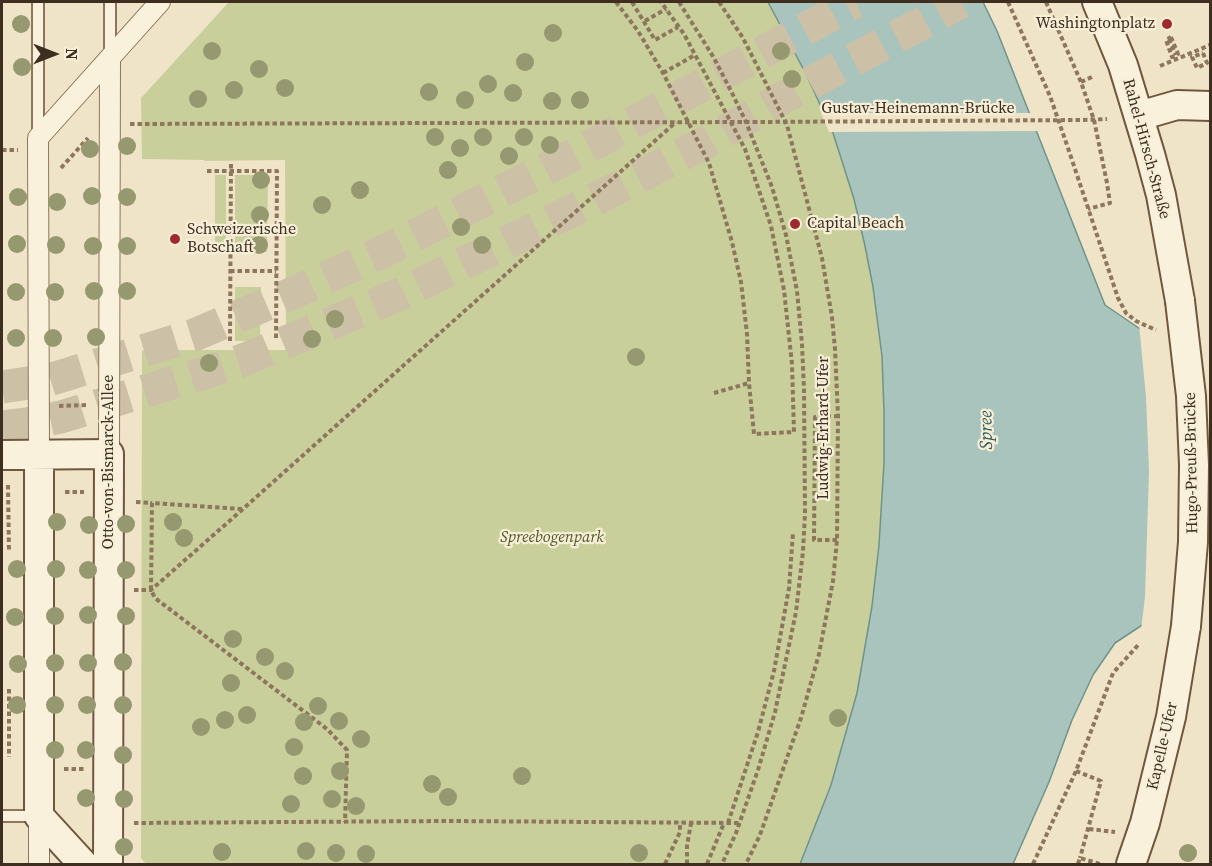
<!DOCTYPE html>
<meta charset="utf-8">
<style>
body{margin:0}
#map{position:relative;width:1212px;height:866px;overflow:hidden;background:#f0e4c8;font-family:"Source Serif 4",serif}
canvas{display:block}
.frame{position:absolute;inset:0;border:3px solid #3d2e20;pointer-events:none}
.north{position:absolute;left:24px;top:24px;width:60px;height:60px;-webkit-text-stroke:4px #f7eed8;paint-order:stroke;rotate:90deg;font-size:16px;font-weight:700;line-height:24px;text-align:center;color:#3d2e20}
.north::after{content:'';display:block;margin:auto;width:21px;height:27px;background:#3d2e20;clip-path:polygon(50% 0,100% 100%,50% 72%,0 100%)}
</style>
<div id="map">
<canvas width="1212" height="866"></canvas>
<div class="frame"></div>
<div class="north">N</div>
</div>
<script>
const ctx = document.querySelector('canvas').getContext('2d');
ctx.lineJoin = 'round';
function paint(path, color) {
  ctx.fillStyle = color;
  ctx.fill(path, 'evenodd');
}
function shape(rows) {
  const path = new Path2D();
  for (const r of rows) {
    path.moveTo(r[0], r[1]);
    for (let i = 2; i < r.length; i += 2) path.lineTo(r[i], r[i + 1]);
  }
  return path;
}
function trace(path, color, width, dash) {
  ctx.strokeStyle = color;
  ctx.lineWidth = width;
  ctx.lineCap = dash ? 'butt' : 'round';
  ctx.setLineDash(dash || []);
  ctx.stroke(path);
}
function drawText(font, color, halo, rows, align = 'center') {
  ctx.font = font + ' "Source Serif 4",serif';
  ctx.lineWidth = 4.5;
  ctx.setLineDash([]);
  ctx.textBaseline = 'middle';
  ctx.strokeStyle = halo;
  ctx.fillStyle = color;
  for (const [text, x, y, turn = 0] of rows) {
    ctx.save();
    ctx.translate(x, y);
    ctx.rotate((+turn || 0) * Math.PI / 180);
    ctx.textAlign = isNaN(turn) ? turn : align;
    if (halo) ctx.strokeText(text, 0, 0);
    ctx.fillText(text, 0, 0);
    ctx.restore();
  }
}
paint(shape([
 [229,2,768,2,807,76,833,133,854,199,865,246,873,287,882,356,884,412,884,463,879,545,872,606,857,693,831,785,800,864,146,864,141,858,142,350,286,350,285,160,205,161,204,160,142,159,141,98],
 [215,175,226,175,226,253,215,253],
 [235,175,263,175,268,181,267,252,235,252],
 [235,287,261,287,260,341,235,341]
]), '#c9cf9b');
const water = shape([
 [768,2,983,2,997,31,1105,305,1171,350,1180,600,1115,643,1093,675,1072,720,1049,782,1013,864,800,864,831,785,857,693,872,606,879,545,884,463,884,412,882,356,873,287,865,246,854,199,833,133,807,76,768,2]
]);
paint(water, '#a9c4bc');
trace(water, '#6f938a', 1.5);
paint(shape([
 [821,113,1033,113,1040,131,829,132],
 [1139,324,1172,348,1210,363,1210,596,1181,603,1141,630,1145,597,1149,471,1146,397]
]), '#f0e4c8');
trace(shape([
 [2,387,49,380,194,335,291,294,386,250,575,154,855,2],
 [2,427,27,424,61,417,204,373,243,360,398,295,590,202,710,140,779,100,961,2]
]), '#ccc0a6', 33, [33, 16]);
const lane = shape([
 [38,2,38,138],
 [110,2,110,55],
 [2,816,38,816]
]);
const street = shape([
 [39,454,38,138,160,2],
 [109,454,110,59],
 [39,816,39,864]
]);
const secondary = shape([
 [1097,2,1123,65,1150,154,1161,195,1180,301],
 [1139,116,1177,105,1210,106],
 [39,454,39,816,83,864],
 [2,455,109,454,108,864],
 [1131,864,1145,823,1171,717,1186,626]
]);
trace(lane, '#8d765c', 14);
trace(street, '#8d765c', 22);
trace(secondary, '#6f573f', 32);
trace(shape([
 [616,2,638,31,663,73,709,163,732,242,741,282,747,334,749,383,754,434,794,432,792,364,784,290,771,226,745,149,684,34,661,2],
 [632,2,655,40,678,27],
 [679,2,714,58,731,91,746,122,772,187,786,235,797,291,802,344,804,389,805,513,803,551,796,612,775,712,758,770,736,833,722,864],
 [719,2,743,38,787,125,822,258,832,317,835,349,838,416,837,540,833,581,819,654,801,718,760,835,746,864],
 [1008,2,1050,96,1069,151,1118,298,1126,313,1136,321,1156,330],
 [1046,2,1081,82,1094,120,1107,183,1110,203,1088,209],
 [645,21,666,9],
 [1171,37,1178,54,1172,57,1166,40,1171,37],
 [1169,39,1176,55],
 [1203,53,1207,63,1197,68,1192,57,1203,53],
 [1160,66,1210,45],
 [663,73,695,55],
 [1081,82,1092,77],
 [1083,120,1107,119],
 [130,124,753,122],
 [2,150,18,150],
 [61,168,88,138],
 [207,171,277,171,276,339],
 [230,271,276,271],
 [230,341,231,161],
 [714,393,749,383],
 [59,406,88,405],
 [8,485,9,552],
 [65,492,84,492],
 [136,502,152,503],
 [242,509,152,503,151,590,155,598,327,729,347,750,345,822],
 [837,540,814,540,815,417,838,416],
 [134,590,151,590,243,509,676,122],
 [9,689,9,757],
 [64,769,84,769],
 [1076,771,1101,781,1080,858],
 [134,823,446,821,739,823],
 [728,823,758,732,774,671,789,588,793,533],
 [1089,829,1115,832],
 [665,864,680,832,680,822],
 [687,864,687,846,691,823],
 [707,864,724,823],
 [1033,864,1076,771,1113,673,1139,644],
 [1078,864,1080,858,1100,864]
]), '#8d765c', 4, [4.5, 3]);
trace(lane, '#faf1dc', 10);
trace(street, '#faf1dc', 20);
trace(secondary, '#faf1dc', 28);
const secondaryBridge = shape([
 [1180,301,1191,396,1194,465,1193,542,1186,626]
]);
trace(secondaryBridge, '#6f573f', 32, []);
trace(shape([
 [753,122,1083,120]
]), '#8d765c', 4, [4.5, 3]);
trace(secondaryBridge, '#faf1dc', 28);
ctx.fillStyle = '#96986f';
for (const [x, y] of [
 [21,24],
 [553,33],
 [212,51],
 [781,51],
 [525,62],
 [22,67],
 [259,69],
 [792,79],
 [488,84],
 [285,88],
 [234,90],
 [429,92],
 [513,93],
 [198,99],
 [465,100],
 [580,100],
 [552,101],
 [435,137],
 [483,137],
 [524,137],
 [550,145],
 [127,146],
 [460,148],
 [90,149],
 [509,156],
 [448,170],
 [261,180],
 [360,190],
 [92,196],
 [18,197],
 [127,197],
 [57,202],
 [322,205],
 [260,215],
 [461,227],
 [17,244],
 [56,245],
 [259,245],
 [482,245],
 [93,246],
 [127,246],
 [94,291],
 [127,291],
 [16,292],
 [55,292],
 [335,319],
 [96,337],
 [16,338],
 [53,338],
 [312,339],
 [636,357],
 [209,363],
 [57,522],
 [173,522],
 [126,524],
 [89,525],
 [184,538],
 [17,569],
 [56,569],
 [88,570],
 [126,570],
 [88,615],
 [55,616],
 [126,616],
 [15,617],
 [233,639],
 [265,657],
 [123,662],
 [55,663],
 [88,663],
 [18,664],
 [285,671],
 [231,683],
 [17,705],
 [55,705],
 [87,705],
 [123,705],
 [318,706],
 [247,715],
 [838,718],
 [225,720],
 [339,721],
 [304,722],
 [201,727],
 [361,739],
 [294,747],
 [55,750],
 [86,750],
 [123,755],
 [340,771],
 [303,776],
 [522,776],
 [432,784],
 [448,797],
 [86,798],
 [124,799],
 [332,799],
 [291,804],
 [356,806],
 [124,847],
 [306,851],
 [222,852],
 [336,853],
 [639,853],
 [1188,853],
 [366,854]
]) {
  ctx.beginPath();
  ctx.arc(x, y, 9, 0, 2 * Math.PI);
  ctx.fill();
}
for (const [x, y, r, color] of [
 [1167,24,6,"#9e2a2b"],
 [795,224,6,"#9e2a2b"],
 [175,239,6,"#9e2a2b"]
]) {
  const dot = new Path2D();
  dot.arc(x, y, r, 0, 2 * Math.PI);
  ctx.fillStyle = color;
  ctx.fill(dot);
  trace(dot, '#f7eed8', 2);
}
drawText('16px', '#3d2e20', '#f7eed8', [
 ["Washingtonplatz",1155,24,"right"],
 ["Capital Beach",807,224],
 ["Schweizerische",187,230],
 ["Botschaft",187,248]
], 'left');
drawText('16px', '#3d2e20', '#f7eed8', [
 ["Gustav-Heinemann-Brücke",918,109],
 ["Rahel-Hirsch-Straße",1146,149,75],
 ["Ludwig-Erhard-Ufer",824,428,-90],
 ["Otto-von-Bismarck-Allee",109,462,-90],
 ["Hugo-Preuß-Brücke",1192,463,-91],
 ["Kapelle-Ufer",1163,746,-77]
]);
drawText('italic 16px', '#4d5a26', '#f7eed8', [
 ["Spreebogenpark",552,538]
]);
drawText('italic 18px', '#2f5d5a', '#f7eed8', [
 ["Spree",987,430,-91]
]);
</script>
